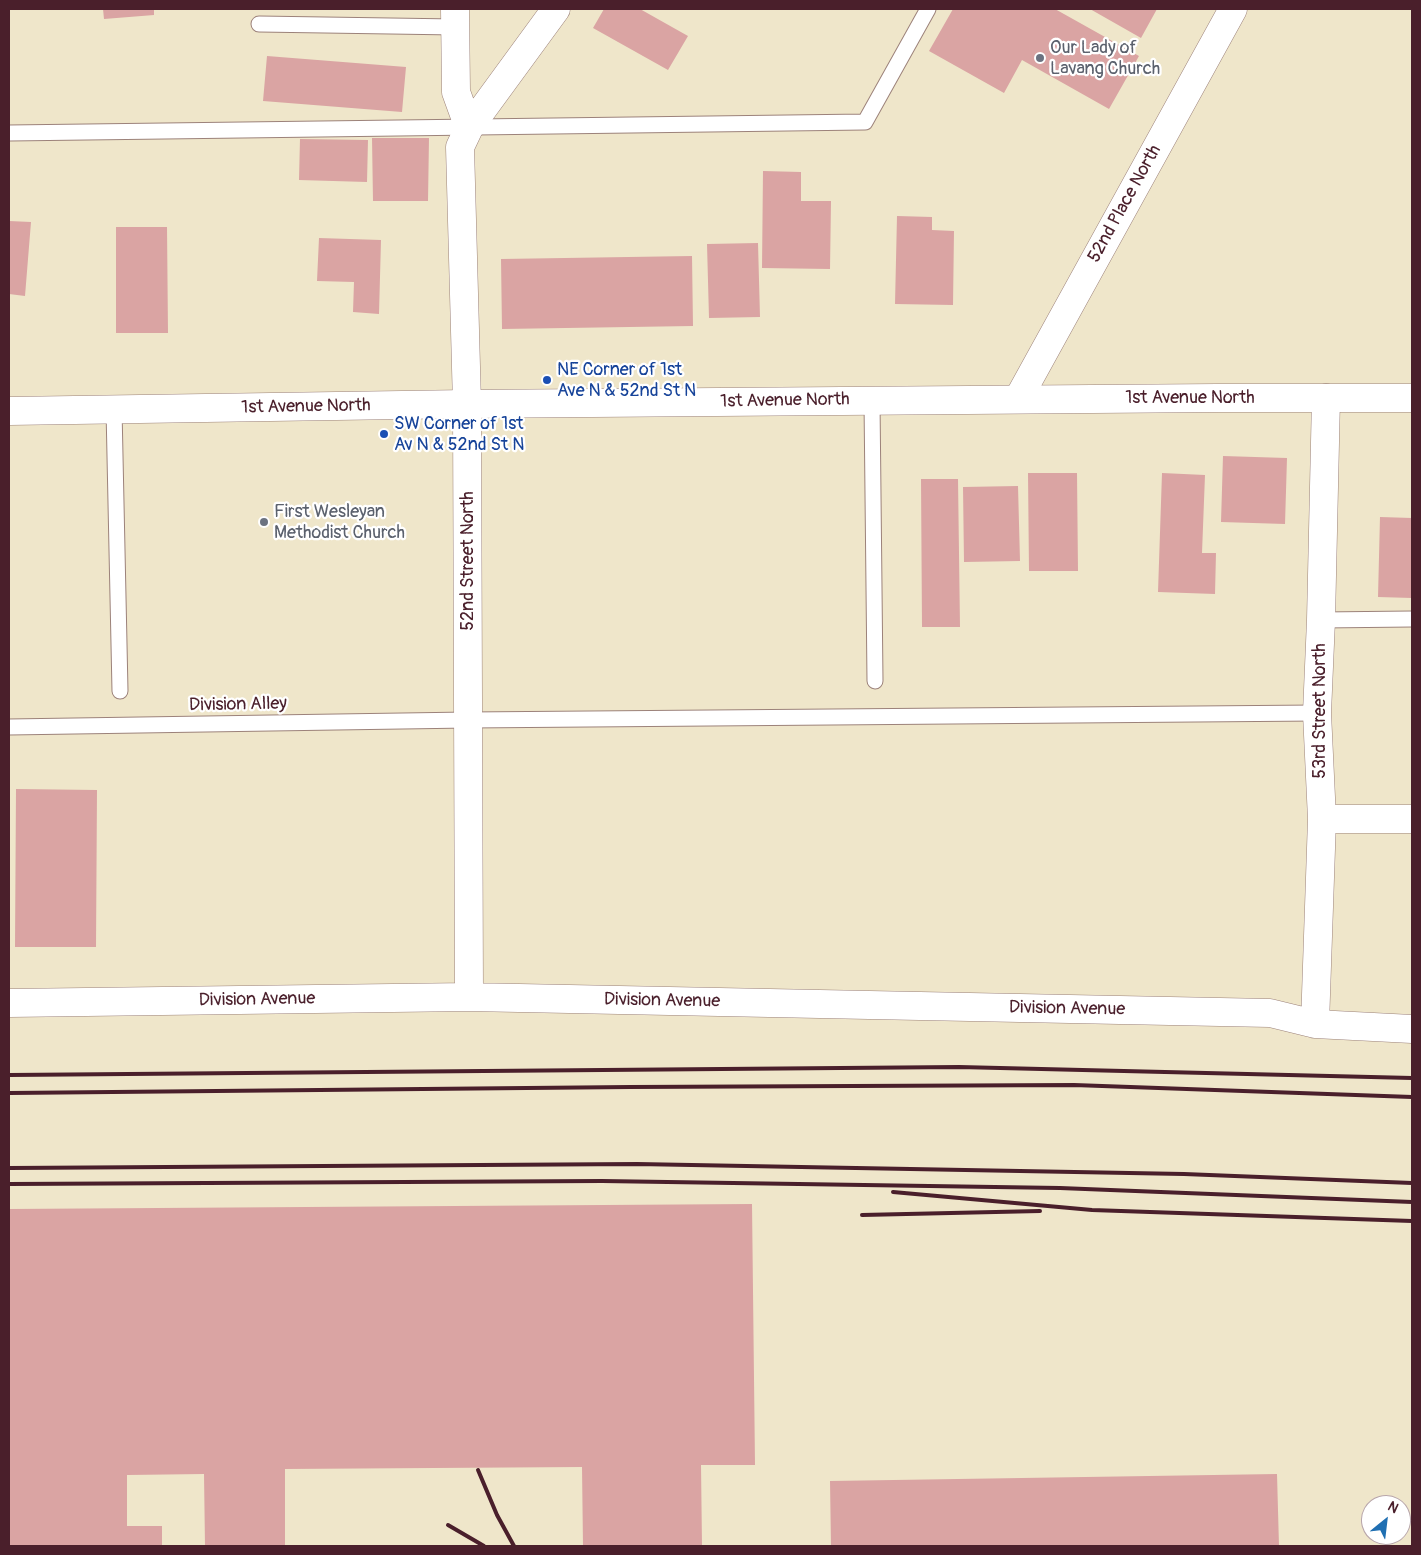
<!DOCTYPE html>
<style>
body{margin:0}
#map{position:relative;width:1421px;height:1555px;overflow:hidden;background:#efe6ca;font-family:Pangolin,sans-serif}
canvas{display:block}
.frame{position:absolute;inset:0;border:10px solid #4a1f2b;pointer-events:none}
.north{position:absolute;left:1361px;top:1495px;width:50px;height:50px;box-sizing:border-box;background:#fff;border:1px solid #b7a5aa;border-radius:50%;rotate:29deg;font-size:14px;font-weight:700;line-height:20px;text-align:center;color:#4a1f2b}
.north::after{content:'';display:block;margin:auto;width:18px;height:22px;background:#1f6fb2;clip-path:polygon(50% 0,100% 100%,50% 72%,0 100%)}
</style>
<div id="map">
<canvas width="1421" height="1555"></canvas>
<div class="frame"></div>
<div class="north">N</div>
</div>
<script>
const ctx = document.querySelector('canvas').getContext('2d');
ctx.lineJoin = 'round';
function paint(path, color) {
  ctx.fillStyle = color;
  ctx.fill(path, 'evenodd');
}
function shape(rows) {
  const path = new Path2D();
  for (const r of rows) {
    path.moveTo(r[0], r[1]);
    for (let i = 2; i < r.length; i += 2) path.lineTo(r[i], r[i + 1]);
  }
  return path;
}
function trace(path, color, width, dash) {
  ctx.strokeStyle = color;
  ctx.lineWidth = width;
  ctx.lineCap = dash ? 'butt' : 'round';
  ctx.setLineDash(dash || []);
  ctx.stroke(path);
}
function drawText(font, color, halo, rows, align = 'center') {
  ctx.font = font + ' Pangolin,sans-serif';
  ctx.lineWidth = 4.5;
  ctx.setLineDash([]);
  ctx.textBaseline = 'middle';
  ctx.strokeStyle = halo;
  ctx.fillStyle = color;
  for (const [text, x, y, turn = 0] of rows) {
    ctx.save();
    ctx.translate(x, y);
    ctx.rotate((+turn || 0) * Math.PI / 180);
    ctx.textAlign = isNaN(turn) ? turn : align;
    if (halo) ctx.strokeText(text, 0, 0);
    ctx.fillText(text, 0, 0);
    ctx.restore();
  }
}
paint(shape([
 [103,9,154,9,154,15,104,19],
 [604,9,640,9,688,36,668,70,593,28],
 [953,9,1055,9,1139,56,1109,109,1022,60,1004,93,929,51],
 [1090,9,1157,9,1141,38],
 [267,56,406,67,402,112,263,101],
 [372,138,429,138,428,201,373,201],
 [300,139,368,140,367,182,299,180],
 [763,171,801,172,801,201,831,201,830,269,762,268],
 [897,216,932,217,932,230,954,231,953,305,895,304],
 [9,221,31,222,25,296,9,294],
 [116,227,167,227,168,333,116,333],
 [319,238,381,240,379,314,353,312,354,282,317,281],
 [758,243,760,317,709,318,707,244],
 [692,256,693,326,502,329,501,259],
 [1223,456,1287,458,1285,524,1221,522],
 [1028,473,1077,473,1078,571,1029,571],
 [1162,473,1205,475,1202,553,1216,553,1215,594,1158,592],
 [921,479,958,479,960,627,922,627],
 [1018,486,1020,561,964,562,963,487],
 [1380,517,1412,518,1412,598,1378,597],
 [16,789,97,790,96,947,15,947],
 [752,1204,755,1465,701,1465,702,1546,583,1546,582,1467,285,1469,285,1546,205,1546,204,1474,127,1475,127,1526,162,1526,162,1546,9,1546,9,1209],
 [1277,1474,1279,1546,831,1546,830,1481]
]), '#daa4a3');
const lane = shape([
 [259,24,456,27],
 [9,133,865,122,928,9],
 [872,401,875,681],
 [114,409,120,691],
 [1321,620,1412,619],
 [9,727,468,720,1317,713]
]);
const street = shape([
 [455,9,456,92,469,128],
 [1018,399,1233,9],
 [1322,819,1412,819],
 [469,997,467,404,460,147,469,128,556,9],
 [9,1003,469,997,1270,1013,1315,1024,1412,1029],
 [1315,1024,1322,819,1317,713,1321,620,1326,398]
]);
const primary = shape([
 [9,411,467,404,1218,398,1412,398]
]);
trace(lane, '#9c827a', 17);
trace(street, '#9c827a', 29);
trace(primary, '#9c827a', 29);
trace(lane, '#fff', 15);
trace(street, '#fff', 28);
trace(primary, '#fff', 28);
trace(shape([
 [9,1075,959,1067,1412,1078],
 [9,1093,630,1087,1074,1085,1412,1097],
 [9,1168,637,1164,1184,1174,1412,1183],
 [9,1184,602,1181,1060,1188,1412,1202],
 [893,1192,1092,1210,1412,1221],
 [862,1215,1040,1211],
 [478,1470,497,1515,514,1546],
 [448,1525,484,1546]
]), '#4a1f2b', 4);
for (const [x, y, r, color] of [
 [1040,58,5,"#6b7280"],
 [547,380,5,"#1a4fb4"],
 [384,434,5,"#1a4fb4"],
 [264,522,5,"#6b7280"]
]) {
  const dot = new Path2D();
  dot.arc(x, y, r, 0, 2 * Math.PI);
  ctx.fillStyle = color;
  ctx.fill(dot);
  trace(dot, '#fff', 2);
}
drawText('18px', '#5b616d', '#fff', [
 ["Our Lady of",1050,48],
 ["Lavang Church",1050,69],
 ["First Wesleyan",274,512],
 ["Methodist Church",274,533]
], 'left');
drawText('18px', '#4a1f2b', '#fff', [
 ["52nd Place North",1125,204,-61],
 ["1st Avenue North",1190,398],
 ["1st Avenue North",785,401,-1],
 ["1st Avenue North",306,407,-1],
 ["52nd Street North",468,561,-90],
 ["Division Alley",238,705,-1],
 ["53rd Street North",1320,711,-90],
 ["Division Avenue",257,1000,-1],
 ["Division Avenue",662,1001,1],
 ["Division Avenue",1067,1009,1]
]);
drawText('18px', '#164399', '#fff', [
 ["NE Corner of 1st",557,370],
 ["Ave N & 52nd St N",557,391],
 ["SW Corner of 1st",394,424],
 ["Av N & 52nd St N",394,445]
], 'left');
</script>
